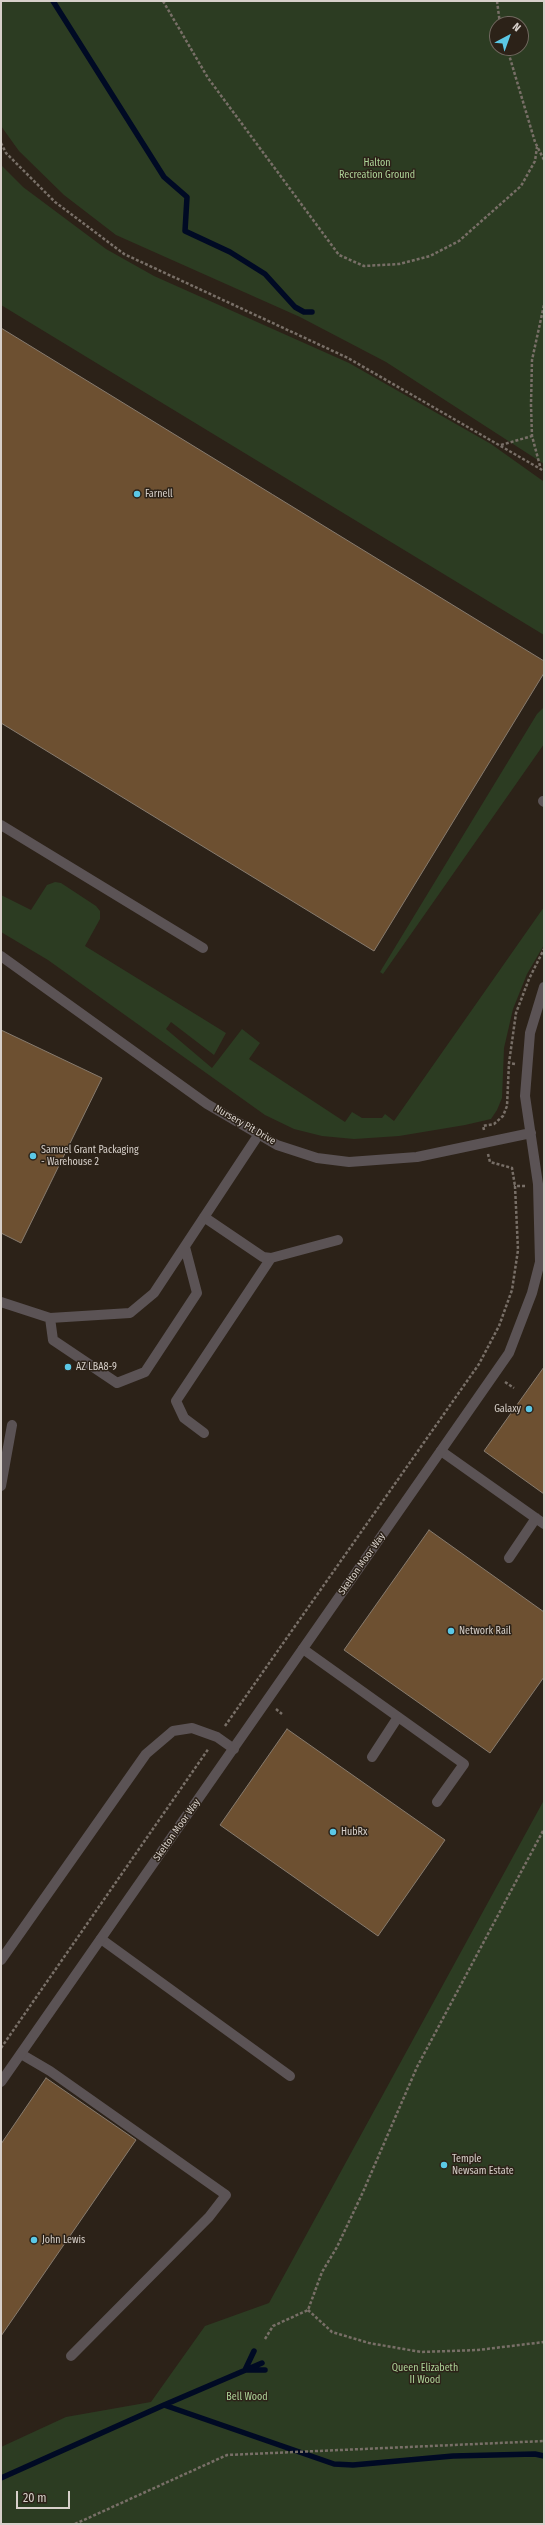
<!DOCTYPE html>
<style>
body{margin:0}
#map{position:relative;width:545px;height:2525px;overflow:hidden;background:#2c2218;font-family:"Fira Sans Condensed",sans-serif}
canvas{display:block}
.frame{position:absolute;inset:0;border:2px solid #d7d0ca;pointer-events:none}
.north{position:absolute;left:489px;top:16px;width:40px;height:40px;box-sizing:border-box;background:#2c2218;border:1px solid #70685f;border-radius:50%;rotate:41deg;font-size:11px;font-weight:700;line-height:16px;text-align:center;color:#d7d0ca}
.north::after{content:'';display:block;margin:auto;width:14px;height:18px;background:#5bc8e6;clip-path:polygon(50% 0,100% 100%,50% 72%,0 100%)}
.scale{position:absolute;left:16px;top:2491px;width:54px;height:18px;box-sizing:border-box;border:2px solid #d7d0ca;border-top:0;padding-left:5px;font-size:12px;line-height:14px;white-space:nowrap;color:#d7d0ca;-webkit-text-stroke:3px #2c2218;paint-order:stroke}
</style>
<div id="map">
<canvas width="545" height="2525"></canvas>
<div class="frame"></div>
<div class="north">N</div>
<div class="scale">20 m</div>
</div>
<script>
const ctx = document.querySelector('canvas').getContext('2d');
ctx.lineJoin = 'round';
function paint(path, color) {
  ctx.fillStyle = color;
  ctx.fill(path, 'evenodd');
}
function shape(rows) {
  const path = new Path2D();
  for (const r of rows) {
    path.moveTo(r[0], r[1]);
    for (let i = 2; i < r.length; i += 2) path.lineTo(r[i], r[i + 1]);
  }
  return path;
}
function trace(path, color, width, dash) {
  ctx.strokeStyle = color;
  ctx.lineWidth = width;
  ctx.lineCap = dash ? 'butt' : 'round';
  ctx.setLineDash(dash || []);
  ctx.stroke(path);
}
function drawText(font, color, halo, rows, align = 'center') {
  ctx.font = font + ' "Fira Sans Condensed",sans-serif';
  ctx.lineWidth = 3;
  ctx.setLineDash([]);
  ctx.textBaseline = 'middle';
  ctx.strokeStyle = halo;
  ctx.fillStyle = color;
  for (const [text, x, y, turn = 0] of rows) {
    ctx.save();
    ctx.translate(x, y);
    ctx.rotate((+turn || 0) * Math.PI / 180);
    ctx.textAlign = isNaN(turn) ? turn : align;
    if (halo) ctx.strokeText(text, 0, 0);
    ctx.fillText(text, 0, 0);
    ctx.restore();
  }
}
paint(shape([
 [1,1,544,1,544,464,386,362,300,317,116,235,64,195,19,151,1,126],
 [497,24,521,24,521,48,497,48],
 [1,165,23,187,106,249,154,276,349,363,491,444,543,481,544,635,1,305],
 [544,707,544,744,383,974,380,972,537,714],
 [55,882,61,883,96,906,100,911,100,919,85,946,226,1033,214,1055,171,1022,166,1029,212,1068,242,1029,260,1043,249,1059,345,1122,352,1112,362,1118,382,1118,385,1114,394,1121,544,907,544,945,527,974,513,1009,504,1048,502,1098,497,1110,491,1119,465,1125,399,1136,354,1139,322,1136,294,1129,265,1115,48,960,1,932,1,895,31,910,47,885],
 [544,1800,544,2524,1,2524,1,2447,66,2417,151,2402,205,2326,269,2303]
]), '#2c3c22');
trace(shape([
 [53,1,164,177,187,197,185,231,230,252,265,274,295,307,304,312,312,312],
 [254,2351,245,2370,265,2370],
 [164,2405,262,2363],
 [1,2478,164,2405,334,2464,353,2465,453,2456,535,2454,544,2456]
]), '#000a24', 5.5);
const building = shape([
 [1,328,544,661,544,673,374,951,1,723,1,328],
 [1,1030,102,1078,21,1243,1,1233,1,1030],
 [544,1367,544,1494,484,1451,544,1367],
 [429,1530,544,1612,544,1677,490,1753,344,1650,429,1530],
 [287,1729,445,1840,378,1936,220,1825,287,1729],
 [46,2078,136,2140,1,2336,1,2144,46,2078]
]);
paint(building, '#6d5031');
trace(building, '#877b6e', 1);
trace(shape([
 [163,1,208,78,339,255,364,266,399,264,430,256,459,241,521,186,535,161,537,147],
 [497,1,500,24],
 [507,48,535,142,544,160],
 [1,143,6,153,55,202,124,254,348,358,544,471],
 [501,445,532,436],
 [540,466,532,436,531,405,532,360,544,305],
 [515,1064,509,1063,516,1013,529,979,544,949],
 [484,1130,483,1126,494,1124,503,1116,507,1106,509,1063],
 [488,1154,490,1162,512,1168,515,1186],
 [505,1382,514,1388],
 [276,1709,282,1714],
 [225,1726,479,1364,499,1326,512,1290,518,1250,515,1186,525,1186],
 [1,2048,209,1748],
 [308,2310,332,2332,369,2343,421,2352,478,2350,544,2342],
 [265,2339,273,2326,308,2310,322,2272,337,2247,363,2192,417,2067,544,1829],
 [75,2524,227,2455,544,2441]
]), '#786f67', 2.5, [3, 2]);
trace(shape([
 [543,801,544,802],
 [1,825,203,948],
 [204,1217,263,1257,271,1258,338,1240],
 [1,1302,50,1318,130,1313,154,1293,259,1134],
 [50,1318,53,1340,117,1383,145,1372,197,1293,185,1247],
 [204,1433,184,1418,176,1401,271,1258],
 [441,1451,544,1524],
 [1,1486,12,1425],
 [509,1558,536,1518],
 [303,1649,464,1764,437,1802],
 [372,1757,398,1717],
 [101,1939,290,2076],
 [1,1960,146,1754,173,1731,192,1728,217,1737,234,1749],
 [21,2054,50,2071,226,2195,209,2217,71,2356]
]), '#5b5355', 10);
trace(shape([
 [1,956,207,1104,277,1145,317,1158,349,1162,417,1157,531,1133],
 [1,2082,509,1353,532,1293,540,1262,538,1184,525,1096,530,1033,544,987]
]), '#5b5355', 10);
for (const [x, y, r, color] of [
 [137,494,4,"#5bc8e6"],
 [33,1156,4,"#5bc8e6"],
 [68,1367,4,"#5bc8e6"],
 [529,1409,4,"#5bc8e6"],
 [451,1631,4,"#5bc8e6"],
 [333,1832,4,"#5bc8e6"],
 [444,2165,4,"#5bc8e6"],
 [34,2240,4,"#5bc8e6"]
]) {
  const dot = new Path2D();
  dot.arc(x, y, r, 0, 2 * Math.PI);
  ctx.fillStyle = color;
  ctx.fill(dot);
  trace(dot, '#2c2218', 1.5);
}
drawText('10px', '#acd297', '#2c2218', [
 ["Halton",377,163],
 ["Recreation Ground",377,175],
 ["Queen Elizabeth",425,2368],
 ["II Wood",425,2380],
 ["Bell Wood",247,2397]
]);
drawText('10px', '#d7d0ca', '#2c2218', [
 ["Farnell",145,494],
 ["Samuel Grant Packaging",41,1150],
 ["- Warehouse 2",41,1162],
 ["AZ LBA8-9",76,1367],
 ["Galaxy",521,1409,"right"],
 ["Network Rail",459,1631],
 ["HubRx",341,1832],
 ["Temple",452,2159],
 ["Newsam Estate",452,2171],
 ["John Lewis",42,2240]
], 'left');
drawText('10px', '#d7d0ca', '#2c2218', [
 ["Nursery Pit Drive",245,1125,30],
 ["Skelton Moor Way",362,1564,-55],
 ["Skelton Moor Way",177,1830,-55]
]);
</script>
